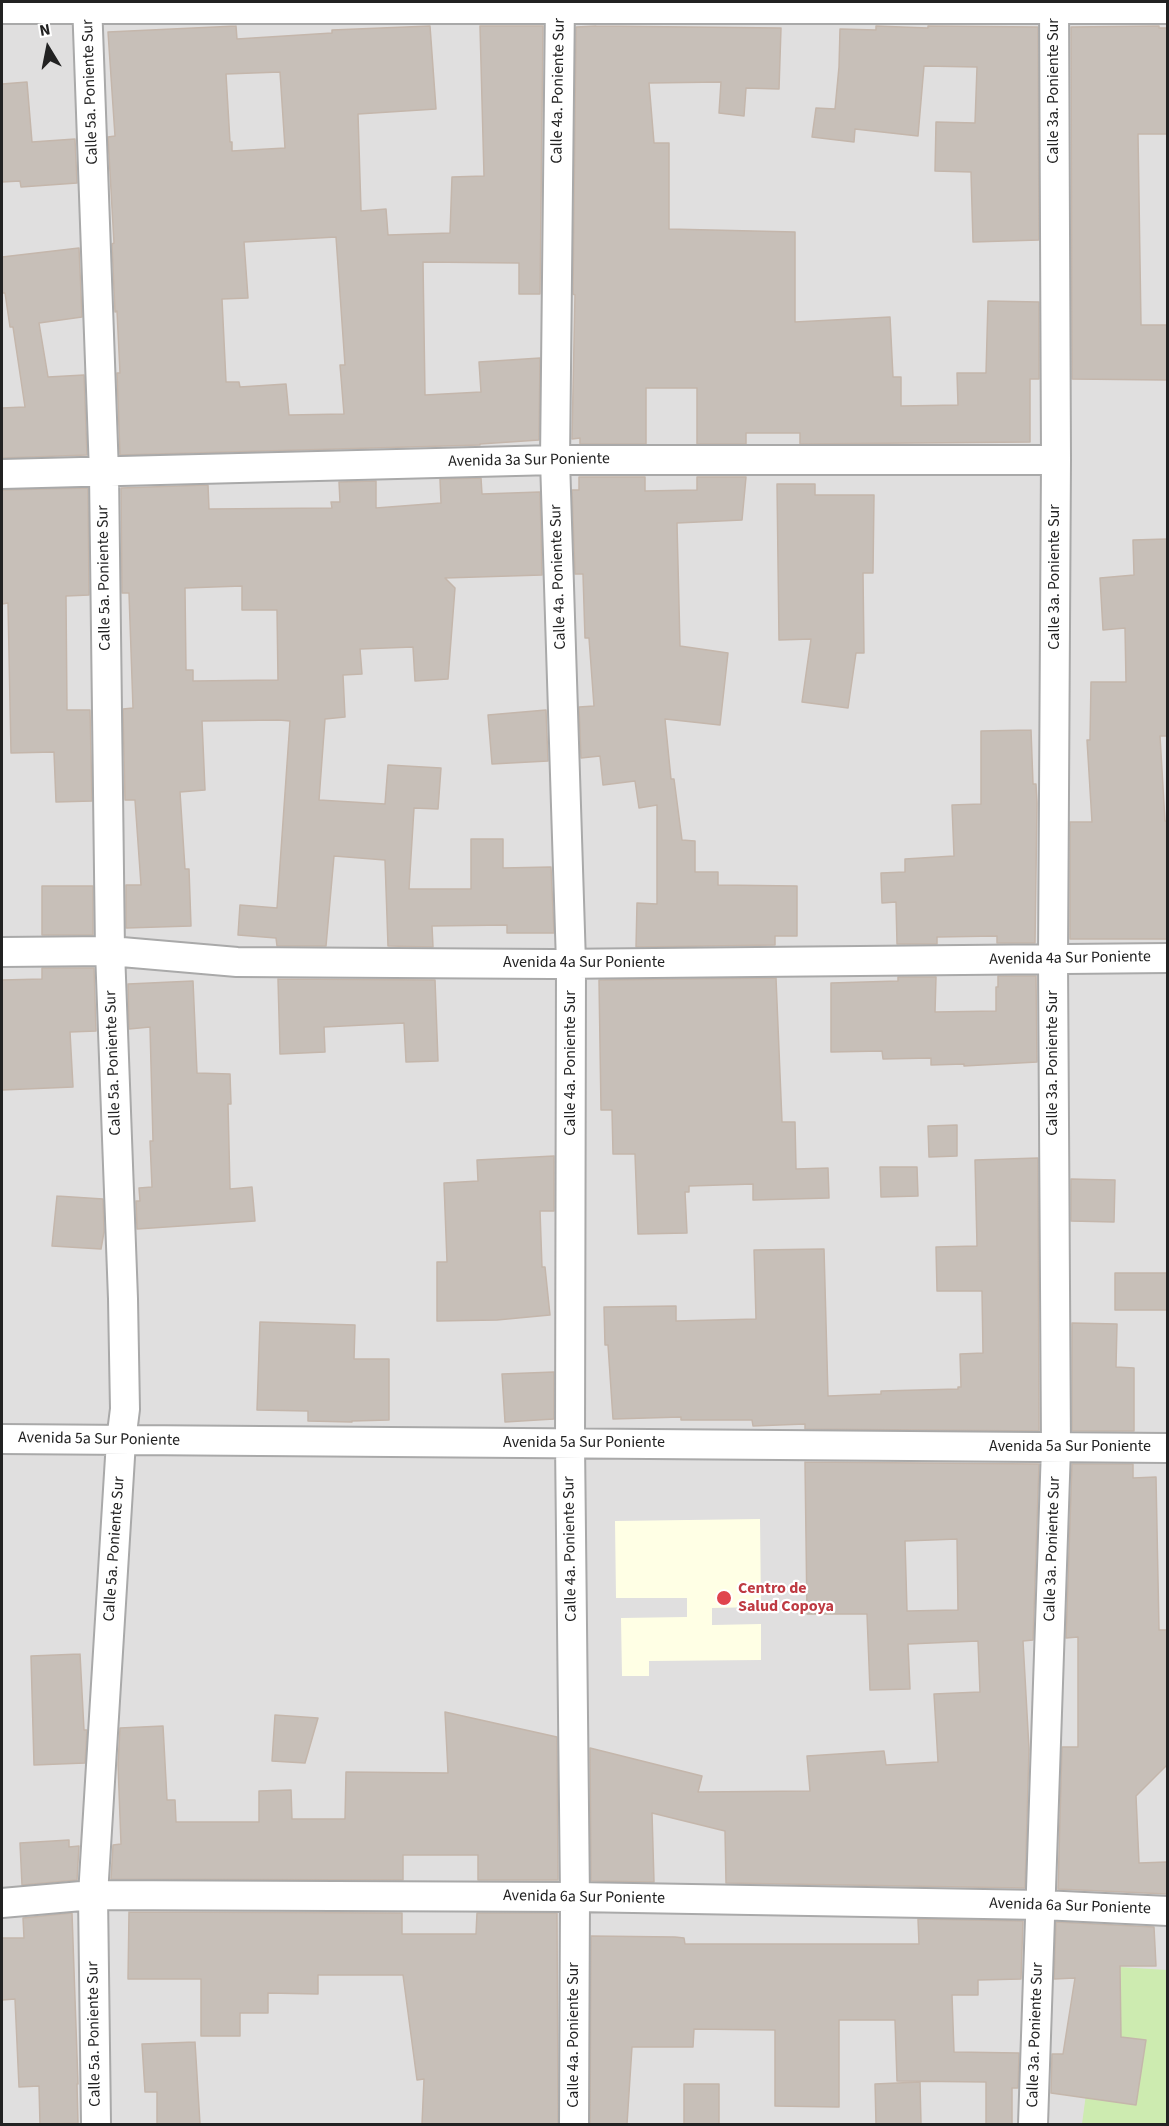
<!DOCTYPE html>
<style>
body{margin:0}
#map{position:relative;width:1169px;height:2126px;overflow:hidden;background:#f2efe9;font-family:"Source Sans 3",sans-serif}
canvas{display:block}
.frame{position:absolute;inset:0;border:3px solid #222;pointer-events:none}
.north{position:absolute;left:18px;top:18px;width:60px;height:60px;-webkit-text-stroke:4px #fff;paint-order:stroke;rotate:350deg;font-size:16px;font-weight:700;line-height:24px;text-align:center;color:#222}
.north::after{content:'';display:block;margin:auto;width:21px;height:27px;background:#222;clip-path:polygon(50% 0,100% 100%,50% 72%,0 100%)}
</style>
<div id="map">
<canvas width="1169" height="2126"></canvas>
<div class="frame"></div>
<div class="north">N</div>
</div>
<script>
const ctx = document.querySelector('canvas').getContext('2d');
ctx.lineJoin = 'round';
function paint(path, color) {
  ctx.fillStyle = color;
  ctx.fill(path, 'evenodd');
}
function shape(rows) {
  const path = new Path2D();
  for (const r of rows) {
    path.moveTo(r[0], r[1]);
    for (let i = 2; i < r.length; i += 2) path.lineTo(r[i], r[i + 1]);
  }
  return path;
}
function trace(path, color, width, dash) {
  ctx.strokeStyle = color;
  ctx.lineWidth = width;
  ctx.lineCap = dash ? 'butt' : 'round';
  ctx.setLineDash(dash || []);
  ctx.stroke(path);
}
function drawText(font, color, halo, rows, align = 'center') {
  ctx.font = font + ' "Source Sans 3",sans-serif';
  ctx.lineWidth = 4.5;
  ctx.setLineDash([]);
  ctx.textBaseline = 'middle';
  ctx.strokeStyle = halo;
  ctx.fillStyle = color;
  for (const [text, x, y, turn = 0] of rows) {
    ctx.save();
    ctx.translate(x, y);
    ctx.rotate((+turn || 0) * Math.PI / 180);
    ctx.textAlign = isNaN(turn) ? turn : align;
    if (halo) ctx.strokeText(text, 0, 0);
    ctx.fillText(text, 0, 0);
    ctx.restore();
  }
}
paint(shape([
 [2,2,1167,2,1167,2124,2,2124]
]), '#e0dfdf');
paint(shape([
 [760,1519,761,1607,712,1608,712,1625,761,1624,761,1660,649,1661,649,1676,622,1676,621,1618,687,1617,687,1598,616,1598,615,1521]
]), '#ffffe5');
paint(shape([
 [1103,1966,1167,1970,1167,2124,1082,2124]
]), '#cdebb0');
const building = shape([
 [236,26,237,39,332,33,332,30,430,26,436,109,358,114,361,211,386,209,388,235,450,233,452,177,484,176,480,26,543,26,540,294,519,294,519,263,423,262,425,395,481,392,479,362,540,358,539,440,480,444,480,445,120,455,117,373,120,373,117,311,115,312,112,244,114,243,108,137,115,136,108,32,236,26],
 [280,72,285,148,232,151,232,142,230,142,226,74,280,72],
 [336,237,345,365,340,365,344,414,289,415,286,384,240,387,239,382,226,382,222,299,248,298,244,242,336,237],
 [596,26,781,28,779,89,746,88,744,116,719,113,721,82,649,83,654,143,669,143,669,229,795,232,795,322,890,317,893,377,901,377,901,406,958,405,957,373,986,373,988,301,1039,302,1039,379,1030,379,1030,442,800,444,800,433,746,433,746,444,697,444,697,388,646,388,646,444,580,444,580,438,572,439,575,295,573,294,576,27,596,26],
 [876,26,928,28,928,26,1038,27,1039,240,973,242,971,172,935,171,936,122,975,123,977,67,924,66,918,136,855,129,854,142,812,137,816,108,835,109,839,67,840,29,876,30,876,26],
 [1159,26,1159,28,1167,28,1167,134,1138,134,1141,325,1167,325,1167,380,1072,379,1071,27,1159,26],
 [27,82,32,142,75,139,77,183,21,187,20,181,2,182,2,84,27,82],
 [79,248,82,317,39,323,48,377,84,375,87,455,2,458,2,408,25,407,13,327,10,327,5,293,2,293,2,257,79,248],
 [579,477,645,477,645,491,697,490,697,477,746,477,742,520,677,523,680,646,728,653,720,725,665,719,671,779,674,779,682,840,695,841,695,872,718,872,718,885,797,886,797,936,775,936,775,945,636,947,637,903,657,904,657,805,639,808,635,781,603,785,600,756,581,758,579,707,594,706,589,638,585,638,583,574,575,574,572,490,579,490,579,477],
 [481,478,482,494,540,492,542,575,445,578,455,588,448,679,415,681,413,647,360,649,362,674,343,675,345,717,325,719,319,800,385,804,388,765,441,768,438,809,414,808,409,889,471,889,471,839,503,839,503,868,551,867,554,933,507,933,507,925,432,926,433,947,388,946,385,860,334,856,326,946,277,946,276,938,238,935,240,905,277,908,290,721,279,720,202,721,205,790,180,792,185,869,189,869,191,926,126,928,126,885,141,885,135,800,125,800,123,709,133,708,129,593,122,593,121,488,208,485,209,509,332,508,331,502,340,502,339,482,376,481,376,508,441,503,440,479,481,478],
 [242,586,242,610,277,610,278,680,193,681,193,670,186,670,185,588,242,586],
 [777,484,815,484,815,495,874,495,873,573,863,573,864,653,856,653,848,708,802,702,811,639,779,640,777,484],
 [88,488,89,595,66,596,67,710,90,710,92,801,56,802,54,752,11,753,8,603,2,604,2,490,88,488],
 [1167,539,1167,736,1160,736,1165,821,1167,821,1167,939,1070,939,1070,822,1092,822,1087,740,1090,740,1091,682,1126,682,1125,628,1103,630,1100,578,1134,575,1133,540,1167,539],
 [546,710,548,761,492,764,488,715,546,710],
 [1031,730,1033,784,1036,784,1037,803,1035,943,997,943,997,936,937,937,937,944,897,944,896,902,882,903,881,873,905,872,905,859,954,856,952,805,981,804,981,731,1031,730],
 [42,886,93,886,93,935,42,935,42,886],
 [42,968,94,968,96,1031,70,1032,73,1087,2,1090,2,980,42,979,42,968],
 [998,976,1036,976,1037,1062,964,1066,964,1064,931,1065,931,1058,883,1059,882,1051,831,1052,831,983,898,981,898,977,936,977,935,1012,996,1011,996,987,998,987,998,976],
 [776,978,782,1122,795,1122,796,1169,828,1168,829,1198,753,1200,753,1184,689,1186,689,1192,685,1192,687,1233,638,1234,635,1154,613,1154,612,1110,601,1110,599,980,776,978],
 [278,979,435,980,438,1061,406,1062,404,1023,324,1027,325,1052,280,1054,278,979],
 [193,981,197,1073,230,1074,231,1104,228,1104,230,1189,252,1187,255,1221,137,1229,136,1201,140,1201,139,1188,152,1187,150,1141,153,1141,150,1027,129,1029,128,984,193,981],
 [957,1125,957,1156,929,1157,928,1126,957,1125],
 [554,1156,554,1211,540,1211,542,1267,545,1267,550,1315,497,1320,437,1321,437,1262,447,1262,444,1183,478,1181,477,1160,554,1156],
 [1038,1158,1039,1431,805,1429,805,1424,753,1426,752,1420,681,1420,681,1417,613,1419,608,1345,605,1345,604,1307,676,1306,676,1321,756,1319,754,1250,824,1249,828,1396,881,1394,881,1391,958,1389,958,1387,961,1387,960,1354,983,1353,982,1291,937,1291,936,1247,977,1246,975,1160,1038,1158],
 [880,1167,917,1167,918,1196,881,1197,880,1167],
 [1071,1179,1115,1180,1114,1222,1071,1221,1071,1179],
 [57,1196,103,1199,104,1232,101,1249,52,1246,57,1196],
 [1115,1273,1167,1273,1167,1310,1115,1310,1115,1273],
 [260,1322,355,1325,354,1359,389,1359,389,1420,352,1421,352,1422,308,1421,308,1411,257,1410,260,1322],
 [1072,1323,1117,1324,1116,1367,1134,1368,1134,1431,1072,1431,1072,1323],
 [554,1372,554,1419,505,1422,502,1374,554,1372],
 [805,1462,1039,1464,1033,1640,1023,1641,1029,1749,1025,1888,726,1883,725,1831,652,1813,654,1882,591,1881,590,1748,702,1776,698,1792,810,1791,807,1756,884,1751,886,1765,938,1762,934,1694,980,1692,978,1641,908,1644,910,1689,870,1690,867,1614,807,1614,805,1462],
 [957,1539,958,1610,907,1611,905,1541,957,1539],
 [1072,1464,1133,1464,1133,1478,1156,1477,1159,1630,1167,1630,1167,1765,1136,1796,1139,1863,1167,1862,1167,1894,1058,1889,1062,1747,1078,1747,1078,1637,1066,1638,1072,1464],
 [80,1654,84,1730,87,1730,85,1763,34,1765,31,1656,80,1654],
 [445,1712,557,1737,558,1880,478,1880,478,1855,403,1855,403,1880,111,1879,113,1845,121,1844,118,1764,120,1728,163,1726,167,1800,175,1800,176,1822,259,1822,259,1791,291,1790,292,1819,345,1819,346,1772,448,1773,445,1712],
 [275,1715,318,1718,305,1763,272,1761,275,1715],
 [69,1840,69,1847,79,1846,77,1880,22,1885,20,1843,69,1840],
 [129,1912,402,1913,402,1934,476,1934,477,1913,557,1913,558,2124,422,2124,424,2079,417,2080,403,1975,318,1975,318,1994,268,1993,268,2013,240,2013,240,2036,201,2036,201,1979,128,1979,129,1912],
 [72,1913,78,2084,77,2084,78,2123,40,2124,39,2086,19,2087,15,1999,2,2000,2,1938,24,1938,23,1918,72,1913],
 [918,1919,1023,1921,1021,1979,978,1980,978,1995,952,1995,954,2052,1019,2053,1018,2088,1012,2088,1012,2124,986,2124,986,2082,897,2081,895,2020,839,2020,839,2107,775,2106,775,2030,694,2029,693,2047,632,2047,627,2124,590,2124,591,1936,675,1937,684,1938,685,1944,919,1944,918,1919],
 [1056,1922,1154,1927,1156,1966,1120,1966,1121,2037,1146,2040,1136,2105,1051,2093,1052,2054,1063,2054,1075,1978,1054,1979,1056,1922],
 [195,2042,200,2124,157,2124,157,2092,145,2092,142,2044,195,2042],
 [920,2082,921,2124,876,2124,875,2084,920,2082],
 [684,2084,719,2084,719,2124,684,2124,684,2084]
]);
paint(building, '#c7bfb8');
trace(building, '#c4b6ab', 1.5);
const minor = shape([
 [87,2,104,473,110,951,123,1299,125,1409,121,1441,93,1895,96,2124],
 [560,2,555,460,571,963,570,1443,575,1897,574,2124],
 [2,9,1168,9],
 [2,474,555,460,1056,460],
 [2,952,110,951,237,962,552,964,1168,958],
 [2,1439,1168,1448],
 [2,1903,93,1895,575,1897,1042,1905,1168,1911],
 [1033,2124,1056,1448,1053,960,1056,460,1054,2]
]);
trace(minor, '#a9a9a9', 32);
trace(minor, '#fff', 28);
for (const [x, y, r, color] of [
 [724,1598,8,"#e0444e"]
]) {
  const dot = new Path2D();
  dot.arc(x, y, r, 0, 2 * Math.PI);
  ctx.fillStyle = color;
  ctx.fill(dot);
  trace(dot, '#fff', 2);
}
drawText('16px', '#222', '#fff', [
 ["Calle 4a. Poniente Sur",559,91,-89],
 ["Calle 3a. Poniente Sur",1054,91,-90],
 ["Calle 5a. Poniente Sur",91,92,-92],
 ["Avenida 3a Sur Poniente",529,461,-1],
 ["Calle 4a. Poniente Sur",559,577,-92],
 ["Calle 3a. Poniente Sur",1055,577,-90],
 ["Calle 5a. Poniente Sur",105,578,-91],
 ["Avenida 4a Sur Poniente",1070,959,-1],
 ["Avenida 4a Sur Poniente",584,963],
 ["Calle 5a. Poniente Sur",114,1063,-92],
 ["Calle 4a. Poniente Sur",571,1063,-90],
 ["Calle 3a. Poniente Sur",1053,1063,-90],
 ["Avenida 5a Sur Poniente",99,1440,1],
 ["Avenida 5a Sur Poniente",584,1443],
 ["Avenida 5a Sur Poniente",1070,1447],
 ["Calle 5a. Poniente Sur",115,1549,-86],
 ["Calle 4a. Poniente Sur",571,1549,-91],
 ["Calle 3a. Poniente Sur",1053,1549,-88],
 ["Avenida 6a Sur Poniente",584,1898,1],
 ["Avenida 6a Sur Poniente",1070,1907,2],
 ["Calle 5a. Poniente Sur",95,2034,-91],
 ["Calle 4a. Poniente Sur",574,2035,-90],
 ["Calle 3a. Poniente Sur",1036,2035,-88]
]);
drawText('bold 16px', '#be3a42', '#fff', [
 ["Centro de",738,1589],
 ["Salud Copoya",738,1607]
], 'left');
</script>
